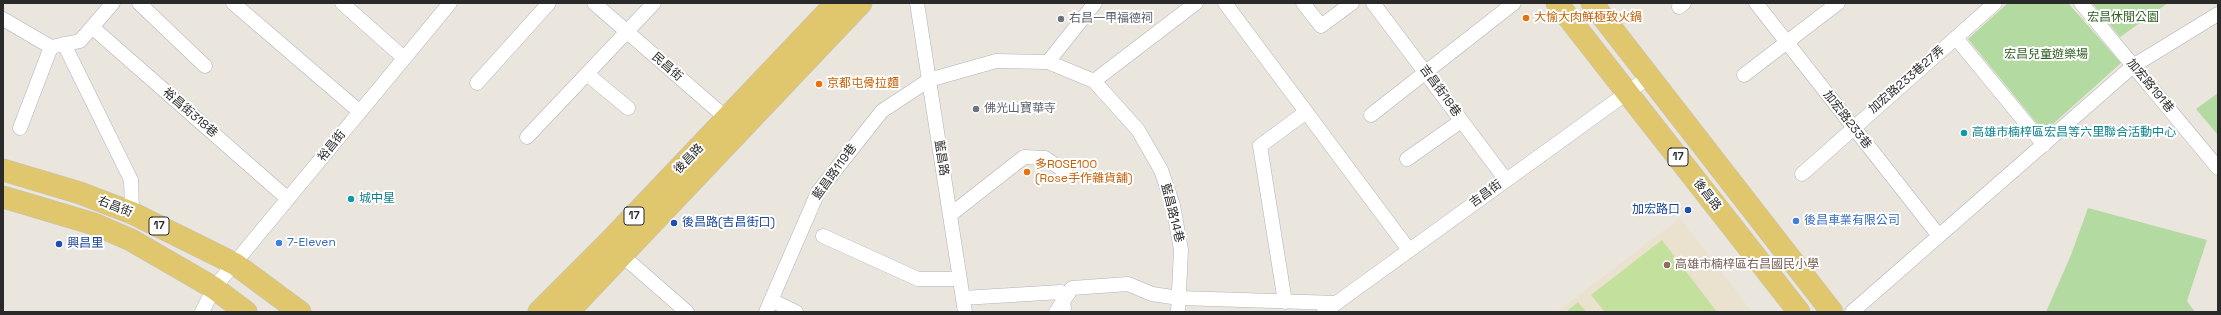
<!DOCTYPE html>
<meta charset="utf-8">
<style>
body{margin:0}
#map{position:relative;width:2221px;height:315px;overflow:hidden;background:#eae5dd;font-family:"Space Grotesk",sans-serif}
canvas{display:block}
.frame{position:absolute;inset:0;border:4px solid #2a2a2a;pointer-events:none}
</style>
<div id="map">
<canvas width="2221" height="315"></canvas>
<div class="frame"></div>
</div>
<script>
const ctx = document.querySelector('canvas').getContext('2d');
ctx.lineJoin = 'round';
function paint(path, color) {
  ctx.fillStyle = color;
  ctx.fill(path, 'evenodd');
}
function shape(rows) {
  const path = new Path2D();
  for (const r of rows) {
    path.moveTo(r[0], r[1]);
    for (let i = 2; i < r.length; i += 2) path.lineTo(r[i], r[i + 1]);
  }
  return path;
}
function trace(path, color, width, dash) {
  ctx.strokeStyle = color;
  ctx.lineWidth = width;
  ctx.lineCap = dash ? 'butt' : 'round';
  ctx.setLineDash(dash || []);
  ctx.stroke(path);
}
function drawText(font, color, halo, rows, align = 'center') {
  ctx.font = font + ' "Space Grotesk","Noto Sans TC",sans-serif';
  ctx.lineWidth = 4;
  ctx.setLineDash([]);
  ctx.textBaseline = 'middle';
  ctx.strokeStyle = halo;
  ctx.fillStyle = color;
  for (const [text, x, y, turn = 0] of rows) {
    ctx.save();
    ctx.translate(x, y);
    ctx.rotate((+turn || 0) * Math.PI / 180);
    ctx.textAlign = isNaN(turn) ? turn : align;
    if (halo) ctx.strokeText(text, 0, 0);
    ctx.fillText(text, 0, 0);
    ctx.restore();
  }
}
paint(shape([
 [1680,218,1752,312,1557,312]
]), '#eae1cf');
paint(shape([
 [2008,3,2068,3,2121,63,2044,132,1968,39],
 [2092,3,2168,3,2120,37],
 [2218,93,2218,135,2196,109],
 [2088,208,2207,240,2187,301,2195,312,2046,312,2071,255]
]), '#b3daa0');
paint(shape([
 [1662,240,1717,312,1605,312,1591,295],
 [1578,302,1586,312,1566,312]
]), '#c3e09d');
const street = shape([
 [139,3,205,66],
 [233,3,360,112],
 [342,3,404,58],
 [594,3,733,124],
 [917,3,965,312],
 [1225,3,1409,250],
 [1303,3,1321,26,1352,3],
 [1373,3,1506,180],
 [1756,3,1939,236],
 [2081,3,2218,168],
 [1679,7,1684,3],
 [3,19,51,47,80,41,113,3],
 [92,27,288,199],
 [1956,38,2044,145],
 [64,44,131,180,132,213],
 [1048,62,1095,3],
 [587,74,628,108],
 [1744,75,1838,3],
 [1094,81,1196,3],
 [477,83,549,3],
 [1371,115,1514,3],
 [20,128,51,47],
 [527,137,654,3],
 [1407,159,1461,121],
 [1802,174,1995,3],
 [950,215,1024,157,1045,158,1066,172],
 [823,236,918,279,960,279],
 [616,250,687,312],
 [963,298,1061,292,1064,308],
 [771,300,796,312],
 [1285,302,1260,146,1306,112],
 [202,312,214,288,450,3],
 [766,312,818,192,882,111,929,80,996,61,1048,62,1094,81,1138,130,1161,170,1173,205,1181,250,1178,312],
 [1056,312,1072,288,1128,284,1152,294,1179,298,1337,303],
 [1324,312,1649,77],
 [1852,312,2133,66,2218,14]
]);
const primary = shape([
 [1557,3,1799,312],
 [1592,3,1832,312],
 [3,170,80,193,132,213,235,264,300,312],
 [3,197,94,224,131,240,214,288,246,312],
 [539,312,608,243,836,3],
 [568,312,861,3]
]);
trace(street, '#b1b3bc', 15);
trace(primary, '#c3c3c3', 23);
trace(street, '#fff', 14);
trace(primary, '#e0c66d', 22);
for (const [x, y, r, color] of [
 [1526,18,4,"#e8710a"],
 [1061,19,4,"#6b7280"],
 [819,84,4,"#e8710a"],
 [976,109,4,"#6b7280"],
 [1964,133,4,"#0f9aa8"],
 [1027,172,4,"#e8710a"],
 [351,199,4,"#0f9aa8"],
 [1688,210,4,"#1a4fb4"],
 [1796,221,4,"#3f7fe0"],
 [674,223,4,"#1a4fb4"],
 [279,243,4,"#3f7fe0"],
 [59,244,4,"#1a4fb4"],
 [1667,265,4,"#8d6e63"]
]) {
  const dot = new Path2D();
  dot.arc(x, y, r, 0, 2 * Math.PI);
  ctx.fillStyle = color;
  ctx.fill(dot);
  trace(dot, '#fff', 1.5);
}
for (const [x, y, w] of [
 [1678,157,20],
 [634,216,20],
 [159,226,20]
]) {
  const box = new Path2D();
  box.roundRect(x - w / 2, y - 9, w, 18, 3);
  ctx.fillStyle = '#fff';
  ctx.fill(box);
  trace(box, '#2a2a2a', 1);
}
drawText('bold 11px', '#2a2a2a', null, [
 ["17",1678,157],
 ["17",634,216],
 ["17",159,226]
]);
drawText('12px', '#c56008', '#fff', [
 ["大愉大肉鮮極致火鍋",1534,18],
 ["京都屯骨拉麵",827,84],
 ["多ROSE100",1035,165],
 ["(Rose手作雜貨舖)",1035,179]
], 'left');
drawText('12px', '#2e5e22', '#fff', [
 ["宏昌休閒公園",2123,18],
 ["宏昌兒童遊樂場",2046,55]
]);
drawText('12px', '#5b616d', '#fff', [
 ["右昌一甲福德祠",1069,19],
 ["佛光山寶華寺",984,109]
], 'left');
drawText('12px', '#2a2a2a', '#fff', [
 ["民昌街",667,67,41],
 ["加宏路233巷27弄",1907,80,-41],
 ["加宏路191巷",2150,86,50],
 ["吉昌街18巷",1440,91,54],
 ["裕昌街318巷",190,113,41],
 ["加宏路233巷",1847,120,52],
 ["裕昌街",332,146,-51],
 ["藍昌路",941,158,81],
 ["後昌路",689,159,-46],
 ["藍昌路119巷",835,172,-54],
 ["吉昌街",1486,194,-36],
 ["後昌路",1707,195,52],
 ["右昌街",115,207,21],
 ["藍昌路14巷",1172,213,76]
]);
drawText('12px', '#0d838f', '#fff', [
 ["高雄市楠梓區宏昌等六里聯合活動中心",1972,133],
 ["城中星",359,199]
], 'left');
drawText('12px', '#164399', '#fff', [
 ["加宏路口",1680,210,"right"],
 ["後昌路(吉昌街口)",682,223],
 ["興昌里",67,244]
], 'left');
drawText('12px', '#366cbe', '#fff', [
 ["後昌車業有限公司",1804,221],
 ["7-Eleven",287,243]
], 'left');
drawText('12px', '#785e54', '#fff', [
 ["高雄市楠梓區右昌國民小學",1675,265]
], 'left');
</script>
